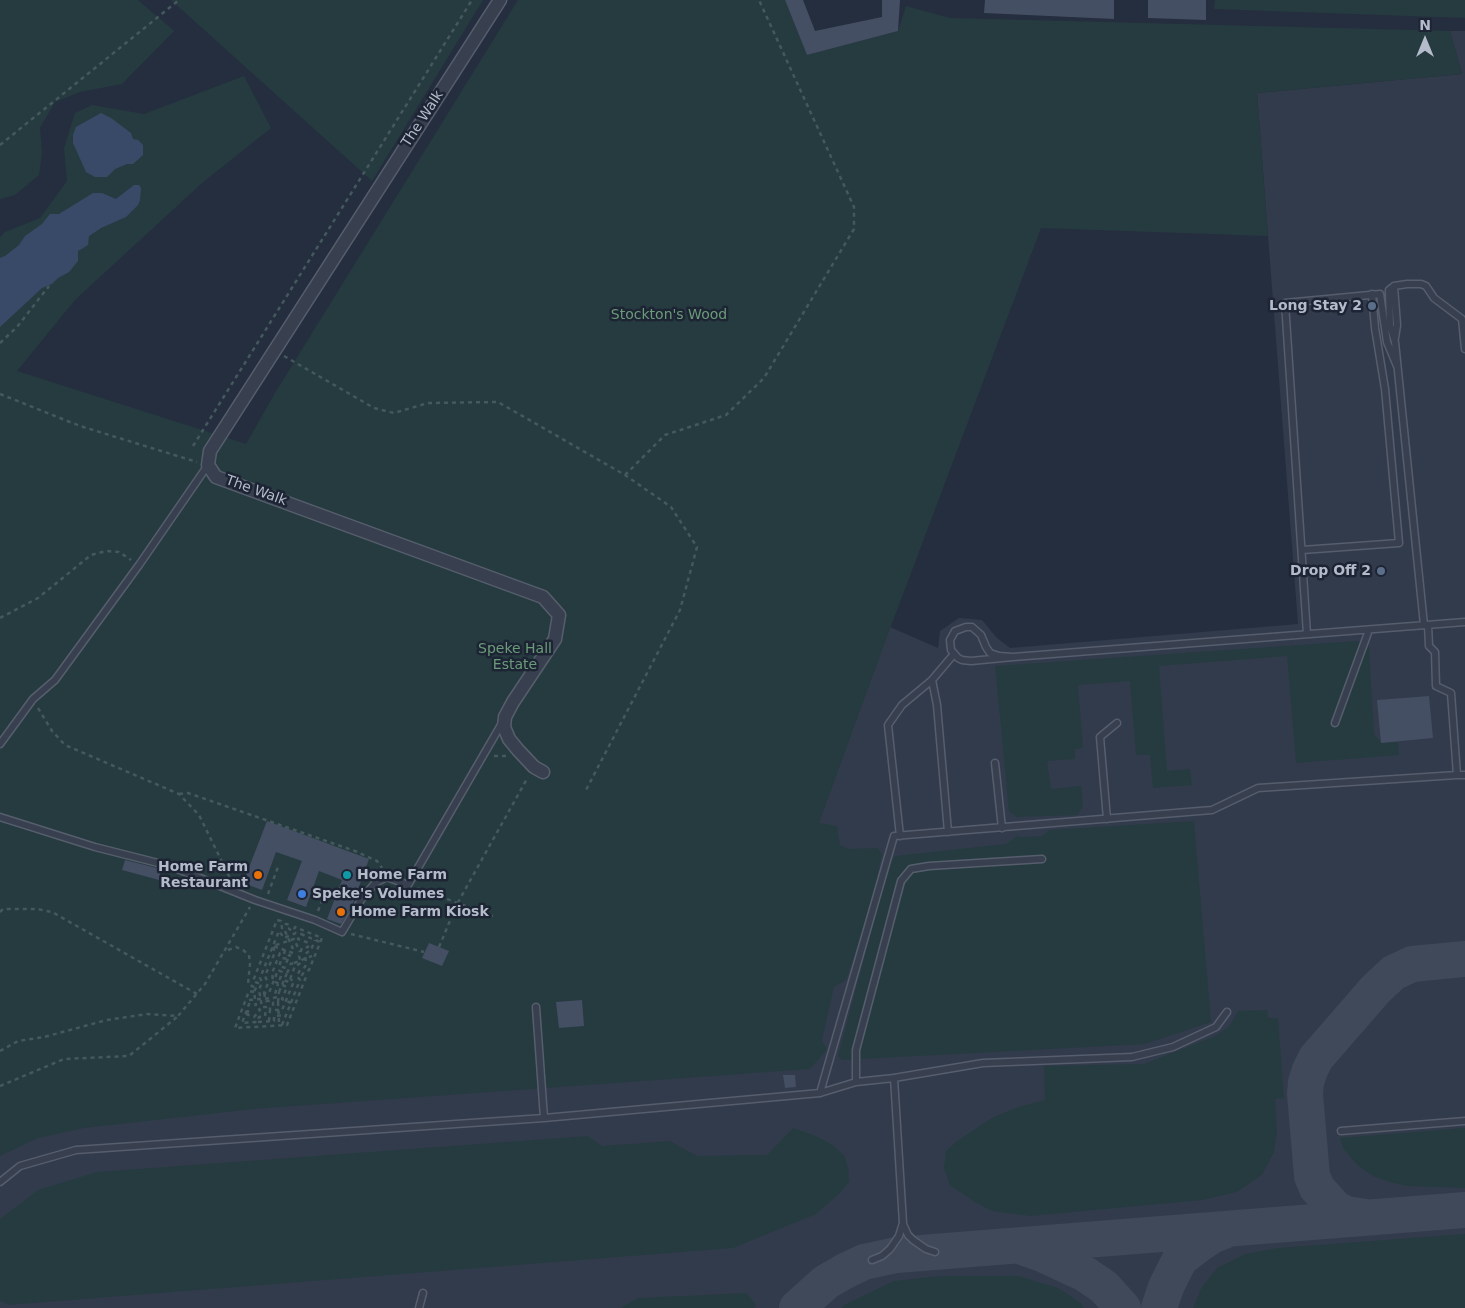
<!DOCTYPE html>
<style>
body{margin:0}
#map{position:relative;width:1465px;height:1308px;overflow:hidden;background:#242e3f;font-family:"DejaVu Sans",sans-serif}
canvas{display:block}
.north{position:absolute;left:1400px;top:15px;width:50px;height:50px;-webkit-text-stroke:4px #1d2534;paint-order:stroke;rotate:0deg;font-size:14px;font-weight:700;line-height:20px;text-align:center;color:#b4bbca}
.north::after{content:'';display:block;margin:auto;width:18px;height:22px;background:#b4bbca;clip-path:polygon(50% 0,100% 100%,50% 72%,0 100%)}
</style>
<div id="map">
<canvas width="1465" height="1308"></canvas>
<div class="north">N</div>
</div>
<script>
const ctx = document.querySelector('canvas').getContext('2d');
ctx.lineJoin = 'round';
function paint(path, color) {
  ctx.fillStyle = color;
  ctx.fill(path, 'evenodd');
}
function shape(rows) {
  const path = new Path2D();
  for (const r of rows) {
    path.moveTo(r[0], r[1]);
    for (let i = 2; i < r.length; i += 2) path.lineTo(r[i], r[i + 1]);
  }
  return path;
}
function trace(path, color, width, dash) {
  ctx.strokeStyle = color;
  ctx.lineWidth = width;
  ctx.lineCap = dash ? 'butt' : 'round';
  ctx.setLineDash(dash || []);
  ctx.stroke(path);
}
function drawText(font, color, halo, rows, align = 'center') {
  ctx.font = font + ' "DejaVu Sans",sans-serif';
  ctx.lineWidth = 5;
  ctx.setLineDash([]);
  ctx.textBaseline = 'middle';
  ctx.strokeStyle = halo;
  ctx.fillStyle = color;
  for (const [text, x, y, turn = 0] of rows) {
    ctx.save();
    ctx.translate(x, y);
    ctx.rotate((+turn || 0) * Math.PI / 180);
    ctx.textAlign = isNaN(turn) ? turn : align;
    if (halo) ctx.strokeText(text, 0, 0);
    ctx.fillText(text, 0, 0);
    ctx.restore();
  }
}
paint(shape([
 [1450,31,1465,31,1465,1308,0,1308,0,1093,811,843,890,627,938,648,940,631,959,618,982,620,997,638,1010,648,1298,624,1257,93,1462,74]
]), '#323b4c');
paint(shape([
 [0,0,138,0,174,31,122,84,80,92,55,102,40,128,42,153,39,175,15,195,0,199],
 [171,0,483,0,372,181],
 [518,0,785,0,807,55,898,31,906,6,950,18,1450,31,1462,74,1257,93,1268,236,1041,228,885,642,819,823,837,826,840,845,849,849,878,848,882,854,871,907,846,980,834,987,822,1040,827,1050,810,1069,254,1109,84,1128,38,1138,0,1156,0,237,5,232,40,218,67,181,64,148,75,113,92,105,144,114,244,76,271,128,202,183,75,300,17,371,246,444,275,393],
 [1215,0,1465,0,1465,18,1214,9],
 [1357,641,1369,646,1374,734,1382,743,1398,742,1399,755,1296,763,1287,656,1159,666,1167,771,1190,769,1192,785,1153,788,1150,755,1136,755,1130,681,1078,685,1083,748,1075,749,1075,759,1047,761,1051,789,1081,786,1083,806,1078,815,1016,817,1009,811,995,666],
 [1194,821,1211,1022,1145,1044,842,1060,838,1056,884,883,890,863,895,856,1006,844,1017,836,1022,837,1042,836,1049,830],
 [1267,1010,1268,1018,1278,1018,1284,1098,1275,1099,1277,1130,1274,1152,1262,1175,1237,1192,1202,1200,1030,1216,992,1211,973,1201,950,1185,944,1168,946,1151,957,1141,990,1119,1015,1108,1045,1100,1044,1066,1144,1064,1213,1037,1229,1027,1238,1011],
 [793,1128,814,1135,831,1144,844,1155,848,1167,849,1182,839,1194,816,1214,733,1248,8,1305,0,1301,0,1219,38,1190,97,1172,588,1136,602,1146,670,1141,697,1156,767,1155],
 [1465,1128,1465,1188,1408,1186,1389,1182,1373,1176,1361,1168,1350,1157,1343,1148,1340,1138],
 [1465,1234,1465,1308,1193,1308,1202,1287,1217,1268,1245,1254,1278,1248],
 [939,1276,1018,1276,1058,1288,1081,1303,1084,1308,841,1308,846,1304,894,1281],
 [747,1293,756,1305,754,1308,622,1308,622,1307,638,1298]
]), '#263b40');
paint(shape([
 [101,113,111,118,131,133,133,139,138,140,143,145,143,155,133,164,127,164,115,169,107,177,95,177,86,172,73,143,73,135,76,127],
 [134,185,139,185,141,188,140,200,138,205,126,217,101,228,89,236,88,245,78,251,78,261,69,272,58,278,52,284,42,288,0,327,0,258,5,256,19,245,25,236,42,224,50,214,59,214,93,193,102,193,116,199]
]), '#394a68');
trace(shape([
 [1366,1217,1346,1214,1335,1208,1317,1188,1312,1176,1305,1094,1306,1082,1310,1070,1316,1058,1375,990,1393,973,1412,964,1465,959],
 [1025,1248,1042,1254,1085,1274,1104,1287,1123,1308],
 [797,1308,826,1282,845,1271,864,1262,896,1255,1465,1210],
 [1159,1308,1166,1287,1180,1259,1201,1243,1213,1235,1224,1231]
]), '#3f495a', 36);
paint(shape([
 [785,0,803,0,815,31,882,17,882,0,900,0,898,31,807,55],
 [985,0,1114,0,1114,19,984,13],
 [1148,0,1206,0,1206,20,1148,18],
 [1429,696,1433,738,1381,743,1377,700],
 [267,821,369,859,352,906,341,924,327,919,342,880,319,871,306,907,287,900,302,861,276,852,262,890,243,883],
 [125,860,161,869,159,880,122,870],
 [429,943,449,951,442,966,422,958],
 [582,1000,584,1026,559,1028,556,1002],
 [783,1075,795,1075,796,1087,785,1088]
]), '#454f63');
const lane = shape([
 [1394,286,1397,325,1395,338],
 [1302,550,1399,543,1385,389,1375,328,1372,294],
 [1424,625,1395,342,1390,325,1389,290,1394,286,1407,284,1421,284,1426,286,1434,298,1462,319,1465,349],
 [1428,625,1429,646,1435,652,1436,686,1451,693,1457,775,1465,775],
 [966,627,972,627,981,635,986,647,990,653,999,656,1013,657,971,661,962,660,958,658,951,650,950,640,955,631,966,627],
 [1307,634,1285,303,1380,294,1387,342,1397,366],
 [1013,657,1465,622],
 [932,680,937,705,948,832],
 [1335,723,1369,630],
 [0,744,33,699,55,680,139,565,208,465],
 [995,763,1002,828],
 [0,817,95,847,170,866,255,900,315,920,342,932,361,900,375,883,387,877,408,885,502,723],
 [1107,819,1100,737,1117,723],
 [900,836,888,725,902,705,932,680,954,654],
 [536,1007,544,1118],
 [894,1078,983,1063,1132,1057,1173,1047,1216,1027,1227,1012],
 [856,1082,894,1078,903,1223,899,1236,890,1249,882,1256,872,1260],
 [820,1093,894,836,1212,810,1258,788,1457,775],
 [1341,1131,1465,1121],
 [0,1182,20,1166,76,1150,544,1118,820,1093,856,1082,856,1050,901,881,911,869,929,866,1042,859],
 [903,1224,908,1235,913,1240,926,1249,935,1252],
 [419,1308,423,1293]
]);
const street = shape([
 [500,0,210,451,208,465,216,477,543,597,559,615,555,639,513,702,505,717,504,727,509,739,518,750,534,767,543,772]
]);
trace(lane, '#565e6d', 9);
trace(street, '#565e6d', 15);
trace(shape([
 [0,145,179,0],
 [0,343,17,327,49,286],
 [284,356,374,408,394,413,428,403,498,402,625,475,671,507,697,547,680,610,586,790],
 [0,394,80,426,197,462],
 [193,446,472,0],
 [625,475,665,435,726,415,764,378,854,229,854,207,759,0],
 [0,618,38,598,91,555,106,551,119,552,131,560],
 [38,708,52,731,65,745,179,794,199,815,231,880],
 [494,756,506,756],
 [179,794,188,793,355,851,377,861,382,868],
 [417,888,493,916],
 [268,894,278,867],
 [318,911,327,888],
 [0,912,3,909,37,909,52,912,197,994],
 [351,934,424,952],
 [273,947,275,952,265,976,268,983,264,993,269,993,278,970,282,972,280,979,289,982,295,966,301,963,299,956,302,948,308,947,309,943,298,939,301,934,320,942],
 [439,947,457,904,528,777],
 [228,950,236,947,243,950,249,955,250,964,248,984,256,988],
 [285,950,284,954,280,953,272,973,273,981,287,987,282,999,291,1003],
 [288,959,286,963,290,964,294,963],
 [287,973,289,969,279,966,282,958,288,959,289,955,292,956,293,953,273,946,294,939,300,952],
 [254,992,249,991,235,1028,287,1025,306,977,302,975,304,972,309,970,322,938,295,927,293,931,289,929,290,925,286,924,285,927,282,928,281,921,277,920,253,981,258,983,254,992,256,1005,249,1004,242,1023,257,1022,259,1017,265,1016,266,1007,262,1007,259,990,262,982,260,978,279,931,284,938,296,933,301,934],
 [264,993,266,1001,273,1001,273,1006,270,1007,270,1010],
 [273,998,277,997,275,994,278,984],
 [278,1002,279,992],
 [246,1014,254,1017,260,1010,256,1005],
 [247,1014,250,1007],
 [269,1021,270,1010,282,1010,294,981,290,979],
 [258,1022,274,1021,274,1016,286,1015],
 [282,1025,300,980,297,976,300,970,305,967,306,963,305,954,311,950,315,940],
 [0,1051,18,1041,44,1037,107,1020,147,1014,178,1016,205,984,250,907],
 [0,1086,64,1059,129,1056,177,1017]
]), '#44585d', 2.5, [4, 4]);
trace(lane, '#38404f', 6);
trace(street, '#38404f', 12);
trace(shape([
 [285,931,293,949],
 [294,963,312,956],
 [279,992,287,973],
 [249,1000,273,998],
 [278,1002,279,1023]
]), '#44585d', 2.5, [4, 4]);
for (const [x, y, r, color] of [
 [1372,306,5,"#5c6f8a"],
 [1381,571,5,"#5c6f8a"],
 [258,875,5,"#e8710a"],
 [347,875,5,"#0f9aa8"],
 [302,894,5,"#3f7fe0"],
 [341,912,5,"#e8710a"]
]) {
  const dot = new Path2D();
  dot.arc(x, y, r, 0, 2 * Math.PI);
  ctx.fillStyle = color;
  ctx.fill(dot);
  trace(dot, '#1d2534', 2);
}
drawText('14px', '#b4bbca', '#1d2534', [
 ["The Walk",423,119,-57],
 ["The Walk",256,491,20]
]);
drawText('bold 14px', '#b4bbca', '#1d2534', [
 ["Long Stay 2",1362,306],
 ["Drop Off 2",1371,571],
 ["Home Farm",248,867],
 ["Restaurant",248,883],
 ["Home Farm",357,875,"left"],
 ["Speke's Volumes",312,894,"left"],
 ["Home Farm Kiosk",351,912,"left"]
], 'right');
drawText('14px', '#6b9b79', '#1d2534', [
 ["Stockton's Wood",669,315],
 ["Speke Hall",515,649],
 ["Estate",515,665]
]);
</script>
